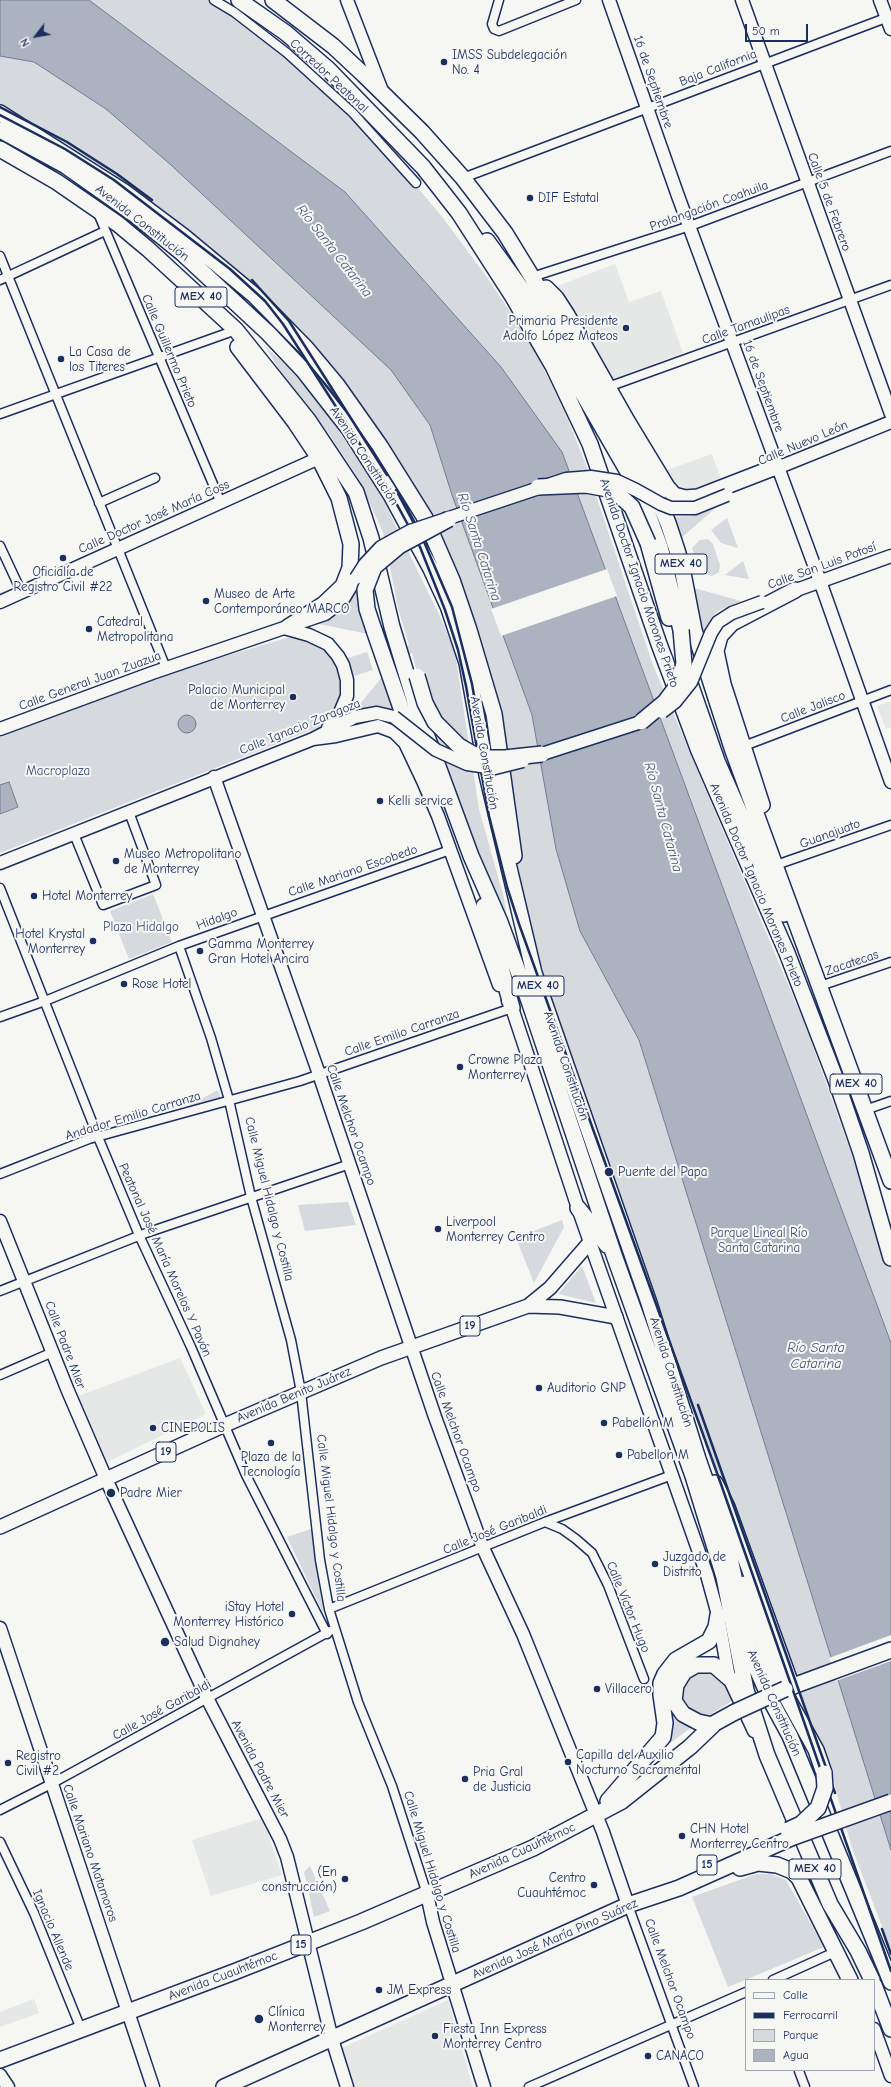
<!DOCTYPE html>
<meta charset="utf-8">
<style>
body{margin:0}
#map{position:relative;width:891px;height:2087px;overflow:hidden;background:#f6f6f2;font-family:"Comic Neue",sans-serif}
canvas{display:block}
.legend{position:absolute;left:745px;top:1979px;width:130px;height:92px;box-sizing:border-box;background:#f6f6f2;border:1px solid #9ea6b7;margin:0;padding:5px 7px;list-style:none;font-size:12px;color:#1b2f5e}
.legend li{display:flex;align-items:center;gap:8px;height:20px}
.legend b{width:20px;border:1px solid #9ea6b7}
.north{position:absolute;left:16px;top:16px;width:40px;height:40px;-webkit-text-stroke:3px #f6f6f2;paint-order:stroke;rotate:239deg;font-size:11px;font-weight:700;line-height:16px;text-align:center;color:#1b2f5e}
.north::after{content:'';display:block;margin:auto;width:14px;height:18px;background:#1b2f5e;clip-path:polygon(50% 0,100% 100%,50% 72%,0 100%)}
.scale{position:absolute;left:745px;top:24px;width:63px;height:18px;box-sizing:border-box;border:2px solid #1b2f5e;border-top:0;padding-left:5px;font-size:12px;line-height:14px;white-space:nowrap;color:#1b2f5e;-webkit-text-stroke:3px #f6f6f2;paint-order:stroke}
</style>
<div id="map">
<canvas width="891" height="2087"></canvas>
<ul class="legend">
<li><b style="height:5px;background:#f6f6f2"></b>Calle</li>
<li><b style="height:5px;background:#1b2f5e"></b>Ferrocarril</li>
<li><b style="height:11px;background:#d6d9dd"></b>Parque</li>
<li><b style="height:11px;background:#abb2c0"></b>Agua</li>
</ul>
<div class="north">N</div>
<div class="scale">50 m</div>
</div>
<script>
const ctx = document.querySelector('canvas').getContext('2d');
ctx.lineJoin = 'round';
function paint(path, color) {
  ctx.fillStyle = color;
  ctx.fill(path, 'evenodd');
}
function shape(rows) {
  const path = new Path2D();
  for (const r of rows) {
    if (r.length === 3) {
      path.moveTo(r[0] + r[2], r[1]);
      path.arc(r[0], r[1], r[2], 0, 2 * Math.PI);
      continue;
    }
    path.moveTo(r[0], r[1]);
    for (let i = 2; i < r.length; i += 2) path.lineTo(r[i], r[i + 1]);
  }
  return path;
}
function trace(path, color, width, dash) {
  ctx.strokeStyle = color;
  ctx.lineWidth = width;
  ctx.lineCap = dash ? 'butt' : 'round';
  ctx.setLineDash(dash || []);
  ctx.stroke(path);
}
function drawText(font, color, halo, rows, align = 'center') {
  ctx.font = font + ' "Comic Neue",sans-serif';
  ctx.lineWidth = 4;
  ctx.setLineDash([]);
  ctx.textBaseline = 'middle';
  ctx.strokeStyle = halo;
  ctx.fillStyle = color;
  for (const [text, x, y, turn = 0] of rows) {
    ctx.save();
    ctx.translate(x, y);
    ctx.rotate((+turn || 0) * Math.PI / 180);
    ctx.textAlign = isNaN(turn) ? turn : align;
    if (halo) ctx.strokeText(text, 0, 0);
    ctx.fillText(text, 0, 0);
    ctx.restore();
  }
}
paint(shape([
 [615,264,629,302,661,291,683,353,612,379,555,287],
 [712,454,722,482,681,495,659,473],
 [891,701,891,727,886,729,877,706],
 [180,1358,206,1414,107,1462,78,1396],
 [263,1818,282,1875,211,1896,192,1840],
 [34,1999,39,2013,0,2027,0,2012],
 [448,2000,473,2087,355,2087,342,2048]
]), '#e6e7e7');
paint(shape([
 [0,0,207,0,232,15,288,56,348,109,398,164,443,218,489,280,533,347,566,415,583,457,653,665,806,1027,891,1265,891,1950,852,1848,835,1787,831,1765,818,1741,759,1588,639,1252,532,946,487,756,483,681,426,536,410,509,351,422,308,367,204,257,0,113],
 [264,345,290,369,316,399,376,485,443,623,455,653,479,809,504,898,510,939,470,843,433,733,412,653,390,665,380,662,390,648,396,653,409,645,398,608,383,532,358,478,329,434,281,372],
 [719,505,680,539,672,517,691,516],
 [727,518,738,548,721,543,711,530],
 [708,539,713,544,720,565,719,572,712,576,700,573,692,548,700,540],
 [743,561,749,579,725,575],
 [359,579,359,606,368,634,314,623],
 [690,587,741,601,718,611,711,618,701,638],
 [290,637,306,639,320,646,331,657,338,671,341,687,338,702,331,716,319,727,0,853,0,737,37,720,96,699,219,658],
 [367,652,373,670,354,676,348,658],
 [382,677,394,712,351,715],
 [153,894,172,942,129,959,110,911],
 [218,1090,221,1099,180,1110],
 [348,1202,356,1225,305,1231,298,1205],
 [562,1220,564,1227,534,1283,516,1238],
 [582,1266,596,1303,558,1294],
 [311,1529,324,1615,287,1537],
 [702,1670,714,1673,723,1679,732,1701,708,1716,699,1717,679,1702,685,1678],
 [668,1708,679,1721,692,1727,662,1749],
 [310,1866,330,1911,314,1917,304,1872],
 [756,1874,771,1874,786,1880,824,1947,728,1987,692,1897]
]), '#d6d9dd');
const water = shape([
 [0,0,89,0,345,192,501,367,562,452,891,1343,891,1850,639,1040,580,931,556,849,532,715,452,495,430,425,391,370,171,165,106,109,34,62,0,56,0,0],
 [187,724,9],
 [9,782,18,807,0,814,0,785,9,782]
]);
paint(water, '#abb2c0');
trace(water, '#717e99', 1);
paint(shape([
 [607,569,617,596,501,636,491,609],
 [891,1635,891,1661,836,1681,829,1658]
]), '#f6f6f2');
const street = shape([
 [214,0,234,12,287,53,353,113,416,183],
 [499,0,492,24,494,29,499,31,576,0],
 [463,178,891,16],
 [98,213,221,503],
 [0,256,166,668],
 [532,277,690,226,891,151],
 [0,280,105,231],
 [608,387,891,285],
 [0,414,236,330],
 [99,503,155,478],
 [0,546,21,591],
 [744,746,891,690],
 [74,834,103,905,156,885,129,812],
 [776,865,891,825],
 [0,888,98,1137,139,1235,191,1347,246,1475,327,1634],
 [179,946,211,1038,229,1100,251,1197,291,1340,301,1392,320,1560,329,1609,358,1702,392,1786,427,1894],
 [820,986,891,962],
 [0,1017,45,1001,179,946,450,850],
 [865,1110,891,1101],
 [0,1174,89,1139,300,1081,512,1008],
 [0,1291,146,1233,350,1164],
 [0,1375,53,1352],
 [545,1522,562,1529,576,1539,592,1553,608,1585,644,1679],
 [329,1609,545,1522,672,1475],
 [0,1810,51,1784,330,1631],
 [0,1842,34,1913,81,2029],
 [628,1905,694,2087],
 [773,1980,835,1952],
 [799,2071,805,2087],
 [529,2087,746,1992]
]);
const secondary = shape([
 [347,0,382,91],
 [609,0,678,196,820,581,891,782],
 [742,0,891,414],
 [880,0,891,29],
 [772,470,891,422],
 [788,593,891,556],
 [0,602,319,458],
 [284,628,309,635,328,644,338,656,343,665,347,680,347,696,339,715,328,728],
 [0,729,152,673,325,614,342,601,356,578],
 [313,739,336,736,378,726,394,732,405,743,423,781,438,816,499,985],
 [542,754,641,722],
 [214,777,319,1074,435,1417,483,1548,523,1634,603,1832,628,1905],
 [0,863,313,739,355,717,377,713,394,717],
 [508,1001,512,1008,578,1208,707,1575,718,1615,729,1678,754,1731],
 [0,1221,68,1391,106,1479,207,1698,280,1839,287,1857,332,2039,347,2087],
 [0,1628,153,2087],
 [427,1894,433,1922,484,2087],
 [874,2029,891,2076],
 [0,2075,8,2087]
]);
const primary = shape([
 [528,1306,550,1288,590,1242],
 [0,1527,225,1425,381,1358,528,1306,560,1307,616,1317]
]);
const highway = shape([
 [239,0,286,33,328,69,423,167,459,213,513,297,553,366,590,444,659,644,699,751,787,953,836,1080,861,1153,891,1258],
 [273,0,333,46,364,75,422,132,463,178,505,233,532,277,653,487,668,523,677,550,682,568,694,630,733,751,891,1181],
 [0,113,123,191,183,236,254,295,306,348,337,385,380,446,425,518,452,580,469,630,494,714,514,856],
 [0,130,66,166,134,214,182,253,268,333,303,370,349,429,391,495,431,569,448,606,467,663,487,775,534,973,649,1303,698,1459,726,1539,748,1643,756,1667,771,1701,790,1736,891,1982],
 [0,149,57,182,118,224,148,249,236,330,308,420,356,492,371,538,392,627,418,712,471,856,500,922,529,1001,614,1255,693,1476,724,1577,746,1690,767,1755,830,1904,858,1951,872,1980],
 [487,241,526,295,631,477,644,503,660,547,681,630],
 [546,288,556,298,567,315,627,421,667,487,674,495,685,498,698,497,778,466],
 [238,347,295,422,319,458,339,498,351,544,350,568,343,586,324,604,288,627],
 [648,543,669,618],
 [374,630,401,708,441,797],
 [686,672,717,761,784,914],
 [762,805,723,684,716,651,720,636,732,623,795,590],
 [484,906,512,1008],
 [578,1208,607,1245],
 [715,1483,727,1507,792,1687],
 [745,1584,773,1672,816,1750,824,1773],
 [785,1689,891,1650],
 [713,1725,698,1722,683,1714,674,1701,676,1685,684,1672,696,1665,714,1665,729,1678],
 [704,1729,735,1712],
 [608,1801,663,1737,665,1723,661,1695,661,1683,665,1674,676,1660,709,1641,716,1627,718,1615],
 [740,1868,758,1863,777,1865,792,1871,799,1878,850,1980],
 [874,1985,891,2029],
 [0,2060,234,1972,361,1922,533,1848,622,1801,690,1747,713,1725],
 [224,2087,628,1905,679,1888,791,1838]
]);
trace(street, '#1b2f5e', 11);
trace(secondary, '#1b2f5e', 15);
trace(primary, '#1b2f5e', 16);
trace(highway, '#1b2f5e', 18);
trace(street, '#f6f6f2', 8);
trace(secondary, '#f6f6f2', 12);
trace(primary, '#f6f6f2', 13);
trace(highway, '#f6f6f2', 15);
trace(shape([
 [0,107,67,142,117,174,152,200],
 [0,115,65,149,114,180,230,269,265,301,283,324,388,488,420,547,445,610,458,650,466,686,489,816,507,887,519,924,722,1487,891,1971],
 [252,280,289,321,387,475],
 [396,490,425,544,452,607,472,684,478,719],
 [698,1405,835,1793],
 [882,1929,891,1954]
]), '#1b2f5e', 2.5);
const secondaryBridge = shape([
 [356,578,365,564,381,547,410,531,566,479,591,477,617,481,636,490,661,504,671,508,695,508,727,495],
 [662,712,675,702,691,682,711,633,718,622,732,613,762,602],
 [394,717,436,750,467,764,495,768,523,761]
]);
const highwayBridge = shape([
 [538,487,586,485,608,489,618,494,632,507,648,543],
 [374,630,367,609,365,590,374,567,399,546,449,519],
 [417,676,425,703,435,722,459,746,473,754,490,758,505,758,542,754],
 [641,722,665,702,677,686,684,664,681,630],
 [735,1712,785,1689],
 [788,1830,801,1824,818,1808,825,1788,824,1773],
 [791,1838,891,1802]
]);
trace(secondaryBridge, '#1b2f5e', 15, []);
trace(highwayBridge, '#1b2f5e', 18, []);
trace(secondaryBridge, '#f6f6f2', 12);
trace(highwayBridge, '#f6f6f2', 15);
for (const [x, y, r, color] of [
 [444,62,4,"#1b2f5e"],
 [530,198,4,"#1b2f5e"],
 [626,328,4,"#1b2f5e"],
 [61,359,4,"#1b2f5e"],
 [63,558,4,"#1b2f5e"],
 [206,601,4,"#1b2f5e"],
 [89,629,4,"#1b2f5e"],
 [293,697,4,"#1b2f5e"],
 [380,801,4,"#1b2f5e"],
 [116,861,4,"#1b2f5e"],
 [34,896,4,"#1b2f5e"],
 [93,941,4,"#1b2f5e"],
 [200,951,4,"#1b2f5e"],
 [124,984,4,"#1b2f5e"],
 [460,1067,4,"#1b2f5e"],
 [609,1172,5,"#1b2f5e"],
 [438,1229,4,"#1b2f5e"],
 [539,1388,4,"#1b2f5e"],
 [604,1423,4,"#1b2f5e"],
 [153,1428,4,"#1b2f5e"],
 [271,1443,4,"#1b2f5e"],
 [619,1455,4,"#1b2f5e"],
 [111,1493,5,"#1b2f5e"],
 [655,1564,4,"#1b2f5e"],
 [292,1614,4,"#1b2f5e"],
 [165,1642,5,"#1b2f5e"],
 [597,1689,4,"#1b2f5e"],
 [568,1762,4,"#1b2f5e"],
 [8,1763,4,"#1b2f5e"],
 [465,1779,4,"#1b2f5e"],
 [682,1836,4,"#1b2f5e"],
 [345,1879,4,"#1b2f5e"],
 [594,1885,4,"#1b2f5e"],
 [379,1990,4,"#1b2f5e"],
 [259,2019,5,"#1b2f5e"],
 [435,2036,4,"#1b2f5e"],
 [648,2056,4,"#1b2f5e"]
]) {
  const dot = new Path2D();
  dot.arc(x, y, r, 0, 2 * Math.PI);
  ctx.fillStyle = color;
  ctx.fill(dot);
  trace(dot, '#f6f6f2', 1.5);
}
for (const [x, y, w] of [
 [201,297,52],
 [681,564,52],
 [538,986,52],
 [856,1084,52],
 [470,1326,20],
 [166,1452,20],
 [707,1865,20],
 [815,1869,52],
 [301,1945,20]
]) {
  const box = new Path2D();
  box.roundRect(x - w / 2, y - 10, w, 20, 3);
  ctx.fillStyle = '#f6f6f2';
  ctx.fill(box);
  trace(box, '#1b2f5e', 1);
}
drawText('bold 12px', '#1b2f5e', null, [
 ["MEX 40",201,297],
 ["MEX 40",681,564],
 ["MEX 40",538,986],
 ["MEX 40",856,1084],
 ["19",470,1326],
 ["19",166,1452],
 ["15",707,1865],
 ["MEX 40",815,1869],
 ["15",301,1945]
]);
drawText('13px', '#1b2f5e', '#f6f6f2', [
 ["IMSS Subdelegación",452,55],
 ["No. 4",452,70],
 ["DIF Estatal",538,198],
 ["Primaria Presidente",618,321,"right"],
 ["Adolfo López Mateos",618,336,"right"],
 ["La Casa de",69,352],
 ["los Titeres",69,367],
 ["Oficialía de",63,572,"center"],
 ["Registro Civil #22",63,587,"center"],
 ["Museo de Arte",214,594],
 ["Contemporáneo MARCO",214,609],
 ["Catedral",97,622],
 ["Metropolitana",97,637],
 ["Palacio Municipal",285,690,"right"],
 ["de Monterrey",285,705,"right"],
 ["Kelli service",388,801],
 ["Museo Metropolitano",124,854],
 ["de Monterrey",124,869],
 ["Hotel Monterrey",42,896],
 ["Hotel Krystal",85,934,"right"],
 ["Monterrey",85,949,"right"],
 ["Gamma Monterrey",208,944],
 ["Gran Hotel Ancira",208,959],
 ["Rose Hotel",132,984],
 ["Crowne Plaza",468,1060],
 ["Monterrey",468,1075],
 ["Puente del Papa",618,1172],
 ["Liverpool",446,1222],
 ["Monterrey Centro",446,1237],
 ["Auditorio GNP",547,1388],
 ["Pabellón M",612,1423],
 ["CINEPOLIS",161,1428],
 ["Pabellon M",627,1455],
 ["Plaza de la",271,1457,"center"],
 ["Tecnología",271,1472,"center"],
 ["Padre Mier",120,1493],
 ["Juzgado de",663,1557],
 ["Distrito",663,1572],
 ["iStay Hotel",284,1607,"right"],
 ["Monterrey Histórico",284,1622,"right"],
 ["Salud Dignahey",174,1642],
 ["Villacero",605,1689],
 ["Capilla del Auxilio",576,1755],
 ["Nocturno Sacramental",576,1770],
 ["Registro",16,1756],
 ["Civil #2",16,1771],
 ["Pria Gral",473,1772],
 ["de Justicia",473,1787],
 ["CHN Hotel",690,1829],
 ["Monterrey Centro",690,1844],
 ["(En",337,1872,"right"],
 ["construcción)",337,1887,"right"],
 ["Centro",586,1878,"right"],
 ["Cuauhtémoc",586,1893,"right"],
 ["JM Express",387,1990],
 ["Clínica",268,2012],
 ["Monterrey",268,2027],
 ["Fiesta Inn Express",443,2029],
 ["Monterrey Centro",443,2044],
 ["CANACO",656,2056]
], 'left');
drawText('13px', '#1b2f5e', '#f6f6f2', [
 ["Baja California",718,68,-21],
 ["Corredor Peatonal",329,76,43],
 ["16 de Septiembre",653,82,71],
 ["Calle 5 de Febrero",829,202,70],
 ["Prolongación Coahuila",709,206,-20],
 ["Avenida Constitución",142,223,38],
 ["Calle Tamaulipas",746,325,-20],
 ["Calle Guillermo Prieto",169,351,67],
 ["16 de Septiembre",763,386,70],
 ["Calle Nuevo León",803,443,-23],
 ["Avenida Constitución",364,456,57],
 ["Calle Doctor José María Coss",154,517,-24],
 ["Calle San Luis Potosí",822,566,-20],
 ["Avenida Doctor Ignacio Morones Prieto",639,583,71],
 ["Calle General Juan Zuazua",90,681,-20],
 ["Calle Jalisco",813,707,-21],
 ["Calle Ignacio Zaragoza",300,727,-22],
 ["Avenida Constitución",484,753,80],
 ["Guanajuato",830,834,-20],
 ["Calle Mariano Escobedo",353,871,-19],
 ["Avenida Doctor Ignacio Morones Prieto",756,885,67],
 ["Hidalgo",217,919,-20],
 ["Zacatecas",852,963,-19],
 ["Calle Emilio Carranza",402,1033,-19],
 ["Avenida Constitución",566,1066,71],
 ["Andador Emilio Carranza",133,1116,-17],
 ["Calle Melchor Ocampo",351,1125,71],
 ["Calle Miguel Hidalgo y Costilla",269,1199,76],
 ["Peatonal José María Morelos Y Pavón",165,1260,66],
 ["Calle Padre Mier",65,1345,69],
 ["Avenida Constitución",671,1372,72],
 ["Avenida Benito Juárez",294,1395,-23],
 ["Calle Melchor Ocampo",456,1432,70],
 ["Calle Miguel Hidalgo y Costilla",331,1518,83],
 ["Calle José Garibaldi",495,1530,-22],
 ["Calle Víctor Hugo",628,1607,68],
 ["Avenida Constitución",774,1703,66],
 ["Calle José Garibaldi",162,1710,-29],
 ["Avenida Padre Mier",260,1769,62],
 ["Avenida Cuauhtémoc",522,1851,-25],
 ["Calle Mariano Matamoros",90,1853,71],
 ["Calle Miguel Hidalgo y Costilla",432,1872,73],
 ["Ignacio Allende",53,1930,67],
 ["Avenida José María Pino Suárez",555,1939,-24],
 ["Avenida Cuauhtémoc",223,1976,-21],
 ["Calle Melchor Ocampo",670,1979,70]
]);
drawText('13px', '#405177', '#f6f6f2', [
 ["Macroplaza",58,771],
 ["Plaza Hidalgo",141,927],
 ["Parque Lineal Río",759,1233],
 ["Santa Catarina",759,1248]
]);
drawText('italic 14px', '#46567b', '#f6f6f2', [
 ["Río Santa Catarina",334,251,52],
 ["Río Santa Catarina",479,547,72],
 ["Río Santa Catarina",663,817,75],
 ["Río Santa",816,1348],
 ["Catarina",816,1364]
]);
</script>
